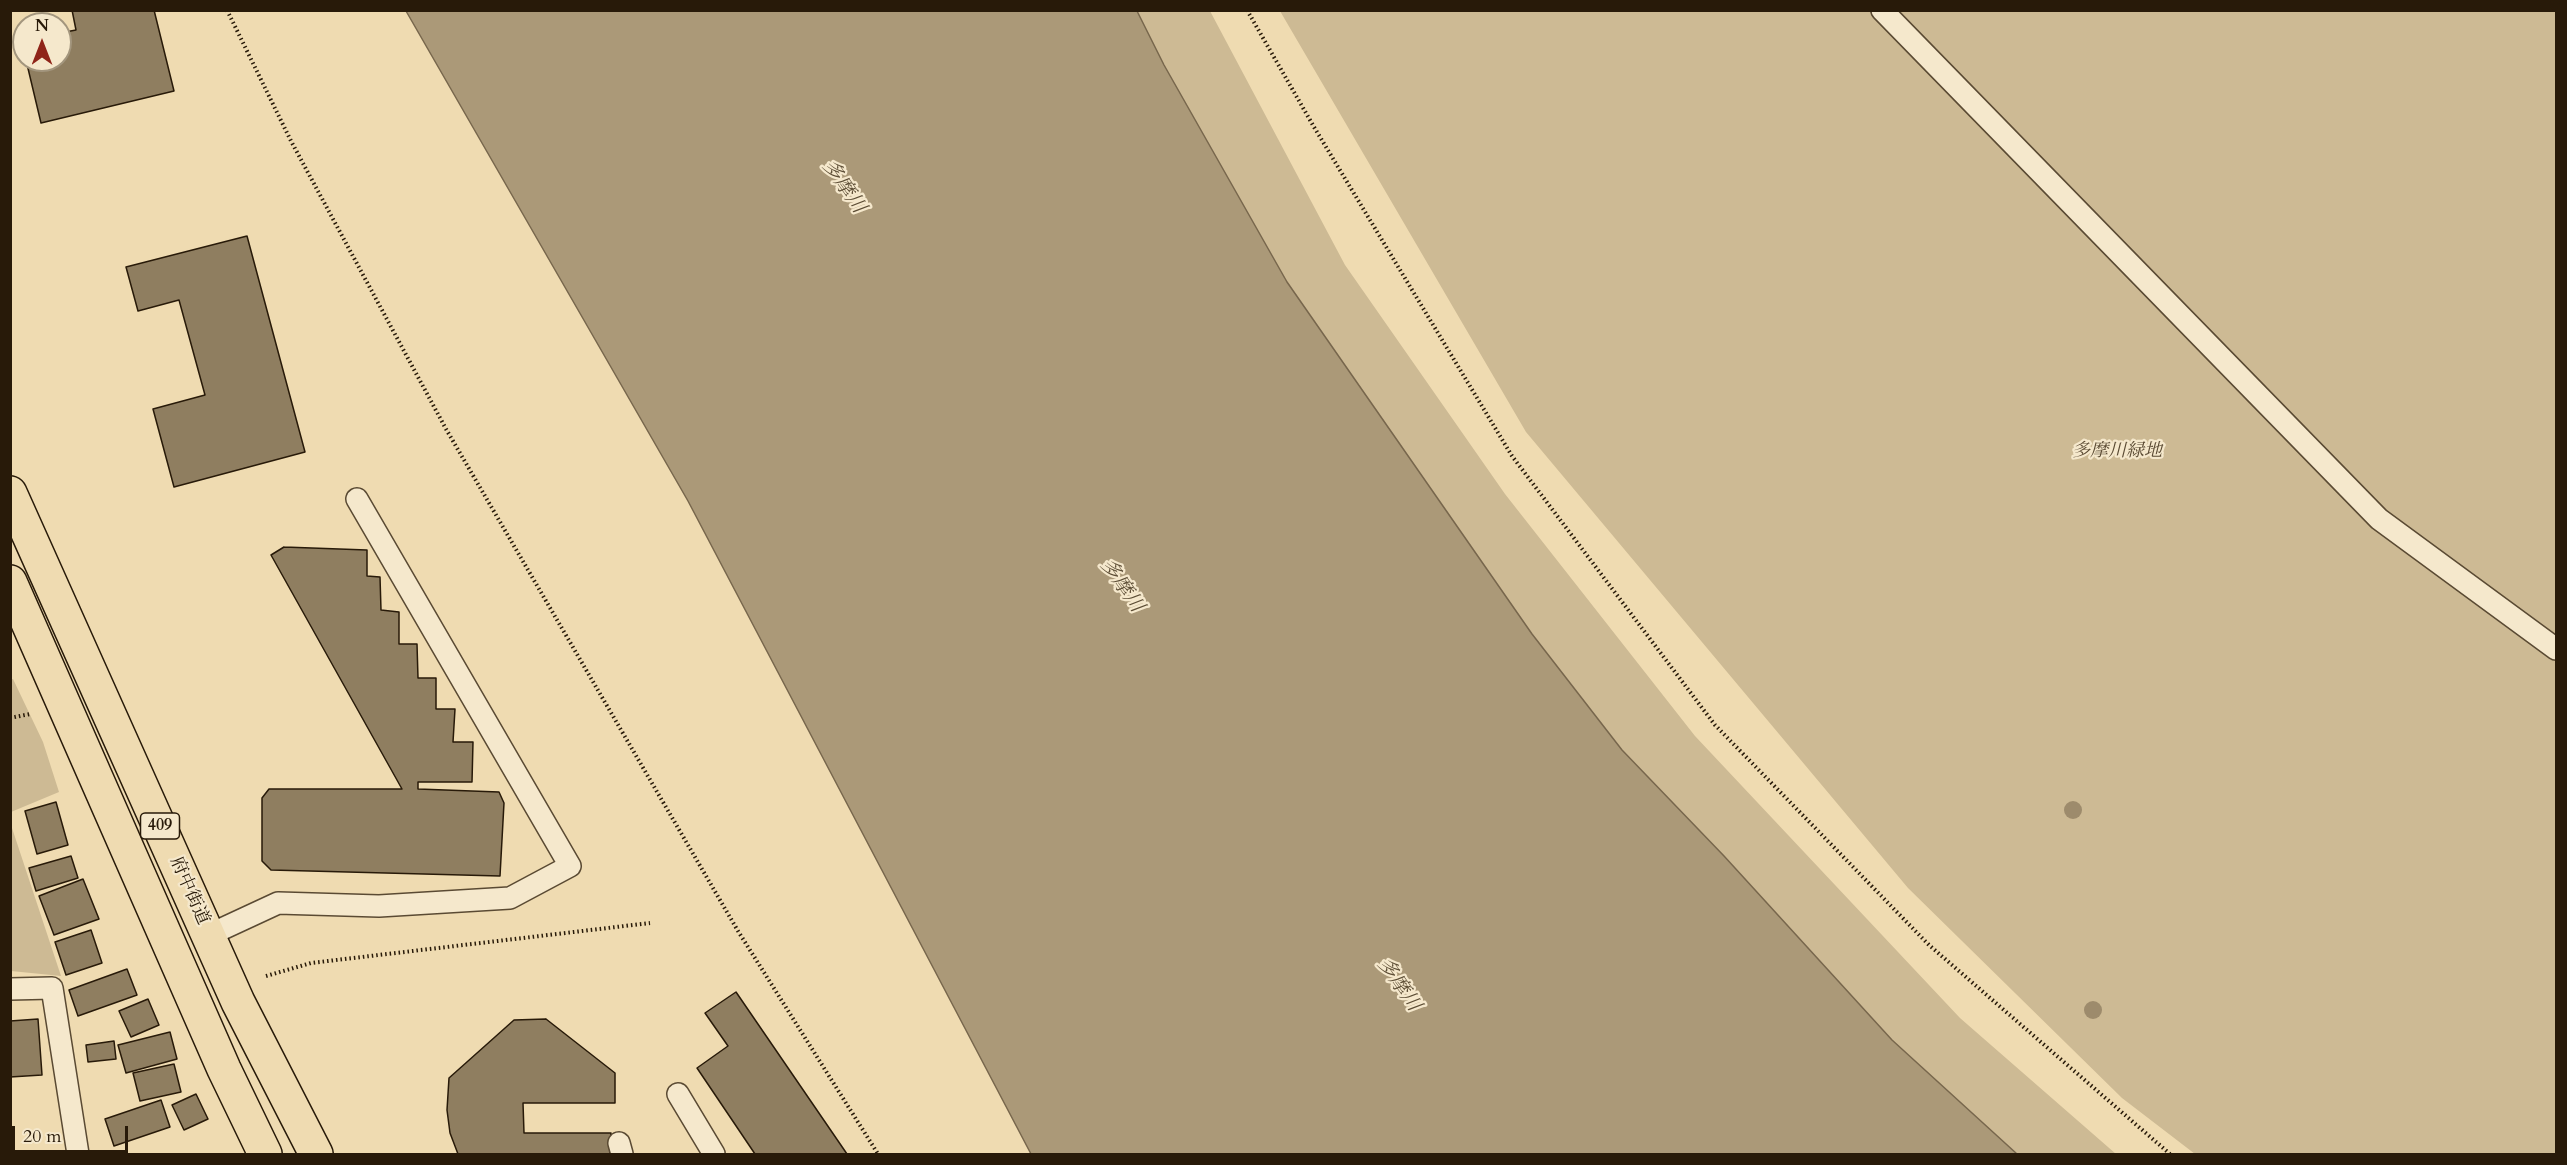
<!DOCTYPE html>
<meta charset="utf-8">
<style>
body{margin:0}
#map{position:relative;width:2567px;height:1165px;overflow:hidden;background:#efdbb1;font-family:Cardo,serif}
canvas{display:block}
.frame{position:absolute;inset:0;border:12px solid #281a09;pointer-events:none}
.north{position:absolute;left:12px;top:12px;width:60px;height:60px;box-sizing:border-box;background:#f5e8cc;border:2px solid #a3967e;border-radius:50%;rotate:0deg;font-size:16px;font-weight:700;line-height:24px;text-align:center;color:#281a09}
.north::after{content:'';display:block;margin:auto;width:21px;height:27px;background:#8f2418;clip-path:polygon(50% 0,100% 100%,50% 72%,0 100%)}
.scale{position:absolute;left:12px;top:1126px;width:116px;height:27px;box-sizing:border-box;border:3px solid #281a09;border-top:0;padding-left:8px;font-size:18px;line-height:21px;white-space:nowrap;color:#281a09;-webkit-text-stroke:4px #f5e8cc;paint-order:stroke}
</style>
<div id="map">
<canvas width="2567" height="1165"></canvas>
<div class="frame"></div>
<div class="north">N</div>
<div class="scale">20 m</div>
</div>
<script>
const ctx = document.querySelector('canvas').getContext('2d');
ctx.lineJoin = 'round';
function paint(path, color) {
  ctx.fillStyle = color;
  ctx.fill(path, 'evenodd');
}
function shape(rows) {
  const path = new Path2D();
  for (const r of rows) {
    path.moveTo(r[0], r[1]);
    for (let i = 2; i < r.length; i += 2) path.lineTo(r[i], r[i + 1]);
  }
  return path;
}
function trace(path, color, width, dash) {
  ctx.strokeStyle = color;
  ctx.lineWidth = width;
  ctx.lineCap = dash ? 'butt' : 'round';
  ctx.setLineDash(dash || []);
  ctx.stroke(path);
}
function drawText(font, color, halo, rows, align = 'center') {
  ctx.font = font + ' Cardo,"Noto Serif JP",serif';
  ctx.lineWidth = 4.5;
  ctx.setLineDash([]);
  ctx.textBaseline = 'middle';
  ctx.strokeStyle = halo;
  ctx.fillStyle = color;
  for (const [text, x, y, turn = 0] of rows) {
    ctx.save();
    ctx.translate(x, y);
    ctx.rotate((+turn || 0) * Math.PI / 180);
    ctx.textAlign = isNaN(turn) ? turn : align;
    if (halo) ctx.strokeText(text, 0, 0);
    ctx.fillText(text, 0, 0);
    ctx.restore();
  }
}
paint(shape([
 [1137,11,1210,11,1345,265,1505,494,1695,736,1960,1018,2116,1154,2017,1154,1892,1040,1724,856,1622,750,1532,634,1287,282,1164,65],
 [1280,11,2556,11,2556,1154,2195,1154,2122,1098,1908,888,1526,432],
 [13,679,43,742,59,792,11,812,10,680],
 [10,825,11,825,61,976,11,971]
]), '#cdba94');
const water = shape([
 [406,11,1137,11,1164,65,1287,282,1532,634,1622,750,1724,856,1892,1040,2017,1154,1031,1154,688,501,406,11]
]);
paint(water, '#ab9978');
trace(water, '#77664c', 1.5);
const building = shape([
 [72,10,154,10,174,91,41,123,26,60,60,60,60,33,76,30,72,10],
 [247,236,305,452,174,487,153,409,205,395,179,300,138,311,126,267,247,236],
 [284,547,367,550,367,576,380,577,381,610,399,612,399,644,417,644,418,678,436,678,436,709,455,709,453,742,473,742,472,782,418,782,418,789,499,792,504,803,500,876,271,870,262,861,262,798,269,789,402,789,271,555,284,547],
 [56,802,68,845,37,854,25,811,56,802],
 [71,856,78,878,36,891,29,868,71,856],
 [83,879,99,919,54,935,39,896,83,879],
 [91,930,102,963,66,975,55,942,91,930],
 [127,969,137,995,78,1016,69,990,127,969],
 [736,992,847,1154,755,1154,697,1068,728,1046,705,1013,736,992],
 [148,999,159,1025,131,1037,119,1011,148,999],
 [38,1019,42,1075,10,1077,10,1021,38,1019],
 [546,1019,615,1073,615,1103,523,1103,524,1133,611,1133,610,1154,458,1154,450,1133,447,1110,449,1078,514,1020,546,1019],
 [170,1032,177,1059,126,1073,118,1045,170,1032],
 [114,1041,116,1059,88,1062,86,1045,114,1041],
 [174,1064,181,1092,140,1101,133,1073,174,1064],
 [196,1094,208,1119,184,1130,172,1105,196,1094],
 [161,1100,170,1127,114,1146,105,1119,161,1100]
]);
paint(building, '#8f7e60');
trace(building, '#281a09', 1.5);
const lane = shape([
 [1882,10,2379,519,2556,649],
 [209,935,278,903,379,906,510,898,570,866,357,499],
 [10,989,52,988,78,1154],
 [678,1094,714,1154],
 [619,1143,622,1154]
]);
const highway = shape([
 [10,493,238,1002,316,1154],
 [10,582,224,1069,265,1154]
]);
trace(lane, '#5a4a33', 24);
trace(highway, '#281a09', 36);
trace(shape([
 [227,10,291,141,446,429,738,931,878,1154],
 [1247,10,1314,127,1512,456,1715,725,1929,945,2170,1154],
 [10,718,30,714],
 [266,976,311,963,650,923]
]), '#281a09', 4, [1.5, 3]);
trace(lane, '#f5e8cc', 21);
trace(highway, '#efdbb1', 33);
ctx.fillStyle = '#9d8b6c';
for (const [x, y] of [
 [2073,810],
 [2093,1010]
]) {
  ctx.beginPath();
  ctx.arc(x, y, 9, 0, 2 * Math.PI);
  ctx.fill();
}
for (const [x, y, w] of [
 [160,826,39]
]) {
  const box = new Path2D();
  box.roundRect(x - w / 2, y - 13, w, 26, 4.5);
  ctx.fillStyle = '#f5e8cc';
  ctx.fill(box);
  trace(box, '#281a09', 1.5);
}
drawText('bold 16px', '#281a09', null, [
 ["409",160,826]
]);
drawText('italic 18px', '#5a4a33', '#f5e8cc', [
 ["多摩川緑地",2117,452]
]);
drawText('18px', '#281a09', '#f5e8cc', [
 ["府中街道",189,891,66]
]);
drawText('italic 20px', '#5c4d35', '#f5e8cc', [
 ["多摩川",843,187,55],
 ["多摩川",1121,586,55],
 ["多摩川",1398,985,55]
]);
</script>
